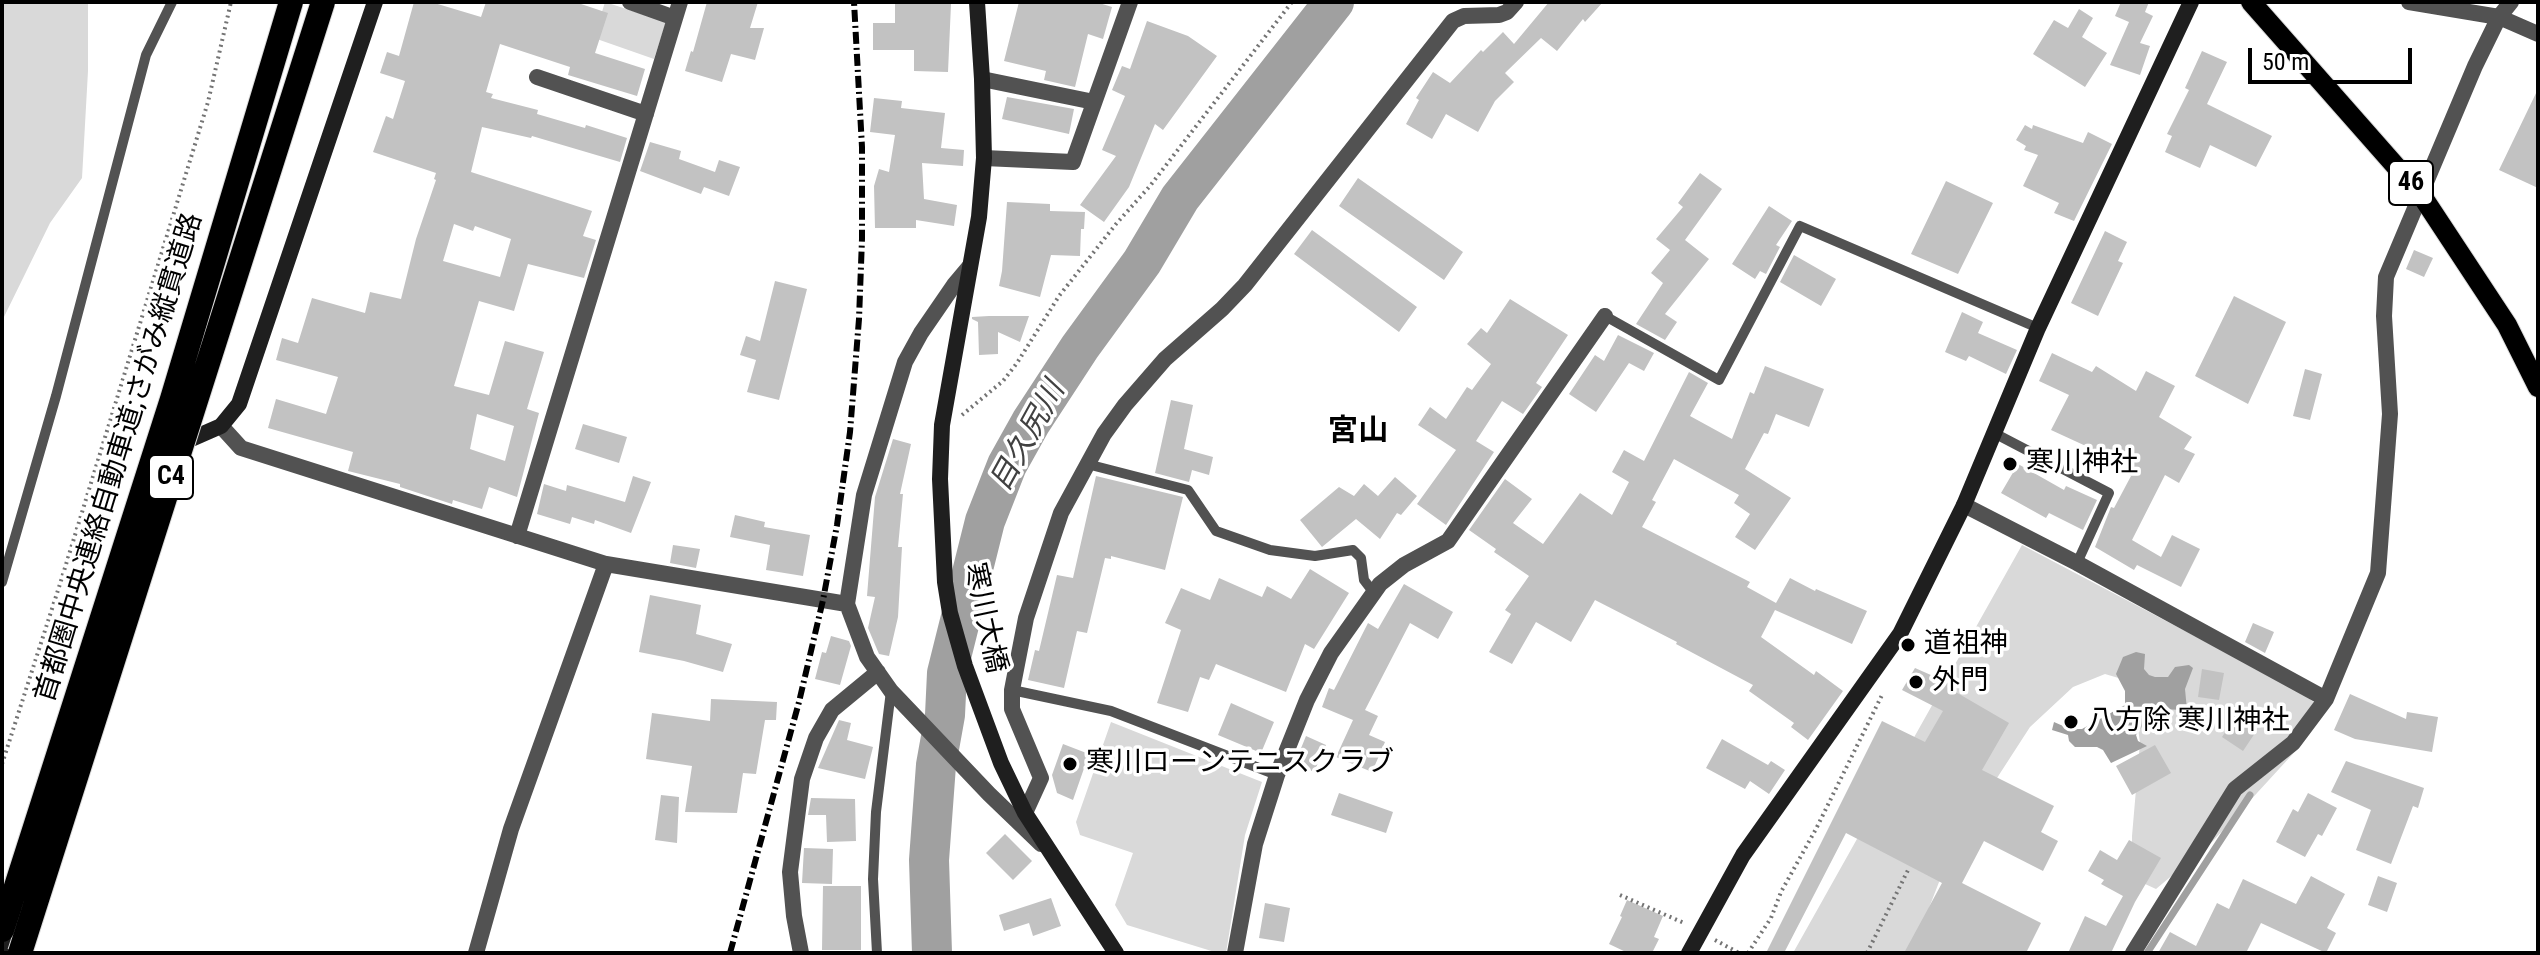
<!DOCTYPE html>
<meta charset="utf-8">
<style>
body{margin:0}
#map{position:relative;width:2540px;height:955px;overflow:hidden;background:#fff;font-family:"Roboto Condensed",sans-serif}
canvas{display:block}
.frame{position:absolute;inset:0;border:4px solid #000;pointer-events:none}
.scale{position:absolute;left:2248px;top:48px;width:164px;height:36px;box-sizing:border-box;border:4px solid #000;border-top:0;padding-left:10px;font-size:24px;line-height:28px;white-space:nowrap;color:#000;-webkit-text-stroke:6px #fff;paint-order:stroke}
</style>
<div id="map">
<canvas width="2540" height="955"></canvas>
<div class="frame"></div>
<div class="scale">50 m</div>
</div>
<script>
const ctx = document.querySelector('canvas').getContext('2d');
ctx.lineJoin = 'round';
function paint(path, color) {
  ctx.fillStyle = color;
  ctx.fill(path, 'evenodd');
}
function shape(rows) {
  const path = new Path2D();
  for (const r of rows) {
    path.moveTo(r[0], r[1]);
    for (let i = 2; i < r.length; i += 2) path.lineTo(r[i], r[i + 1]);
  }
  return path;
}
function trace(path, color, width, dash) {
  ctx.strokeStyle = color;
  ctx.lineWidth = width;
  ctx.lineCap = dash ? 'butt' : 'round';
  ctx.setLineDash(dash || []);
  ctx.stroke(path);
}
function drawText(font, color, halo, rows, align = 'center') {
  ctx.font = font + ' "Roboto Condensed","Noto Sans JP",sans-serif';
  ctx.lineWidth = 7;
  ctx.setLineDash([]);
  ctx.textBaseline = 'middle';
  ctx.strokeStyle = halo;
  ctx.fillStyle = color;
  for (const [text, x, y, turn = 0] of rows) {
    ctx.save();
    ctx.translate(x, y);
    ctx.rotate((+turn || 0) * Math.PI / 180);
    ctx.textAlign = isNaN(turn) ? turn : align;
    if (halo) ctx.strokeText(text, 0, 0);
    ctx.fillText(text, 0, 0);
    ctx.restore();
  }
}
paint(shape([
 [2,2,88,2,88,71,82,178,50,223,2,321],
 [605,2,666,22,654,59,594,38],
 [2022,545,2299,691,2315,703,2301,745,2213,841,2156,889,2132,878,2132,836,2140,743,2132,682,2105,674,2073,687,2030,727,1953,846,1915,944,1917,953,1793,953],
 [1111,722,1262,782,1245,835,1226,953,1218,953,1127,925,1115,905,1133,853,1080,835,1076,822]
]), '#d9d9d9');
paint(shape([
 [2136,652,2145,654,2144,669,2149,675,2155,677,2168,677,2175,667,2189,665,2193,668,2185,689,2187,710,2155,709,2136,735,2138,741,2147,746,2111,763,2103,750,2097,747,2075,747,2069,741,2068,735,2052,730,2054,722,2070,729,2082,729,2125,705,2125,691,2116,674,2123,657]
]), '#a0a0a0');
trace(shape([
 [2147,953,2250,795]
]), '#a0a0a0', 7);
trace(shape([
 [932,953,929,860,936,765,945,715,947,673,985,521,1007,465,1031,422,1080,347,1142,262,1180,198,1334,2]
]), '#a0a0a0', 40);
paint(shape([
 [414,2,431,2,481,17,486,2,575,2,608,13,595,53,645,69,637,96,568,75,570,67,500,44,486,92,493,94,491,98,538,110,537,114,585,128,586,125,627,138,620,162,532,136,531,138,482,127,471,172,592,211,583,236,596,240,584,278,528,264,514,311,479,301,454,386,489,395,505,341,544,352,527,409,539,413,517,497,489,487,482,509,453,500,452,504,400,487,400,484,348,471,353,452,268,428,276,399,326,414,338,377,276,360,282,338,298,343,312,298,365,313,370,292,401,299,416,239,436,180,434,179,436,173,373,152,386,116,393,119,405,81,380,73,387,52,399,56],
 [454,224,473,231,475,226,511,239,500,277,443,261],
 [477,414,514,426,505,461,470,449],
 [707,2,758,2,750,28,764,28,755,60,731,54,722,82,685,71,691,51,693,52],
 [1019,2,1096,2,1112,7,1103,39,1088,34,1075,87,1044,80,1046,71,1004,61],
 [1549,2,1603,2,1585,22,1583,19,1557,51,1541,38,1505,73,1514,82,1495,101,1478,132,1446,114,1432,139,1406,124,1419,100,1416,98,1433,72,1450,83,1481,50,1483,52,1503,32,1514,44],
 [2121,2,2149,2,2145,12,2153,16,2140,43,2150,46,2140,75,2110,65,2129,22,2115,16],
 [895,3,951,4,948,72,914,71,914,50,873,50,873,23,895,23],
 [2079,9,2093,18,2082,37,2107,53,2085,87,2033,54,2054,20,2068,28],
 [1147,21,1188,36,1217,56,1163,130,1155,124,1129,187,1104,222,1080,205,1116,156,1102,150,1125,96,1112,90,1122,66,1130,69],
 [2202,51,2227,62,2207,104,2272,136,2256,167,2210,145,2200,168,2165,152,2172,136,2167,134,2189,90,2185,88],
 [2538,89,2538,188,2499,170],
 [1007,97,1074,109,1069,134,1002,119],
 [874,98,902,101,901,108,945,113,941,148,964,150,963,166,922,163,924,199,957,205,954,226,916,220,916,228,875,228,874,186,879,169,889,172,895,135,870,132],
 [2025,125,2032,129,2033,125,2083,143,2088,132,2112,144,2074,221,2054,213,2059,203,2023,186,2038,155,2024,150,2026,146,2016,140],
 [650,142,681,151,679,159,715,172,719,160,740,167,729,196,704,187,701,194,640,171],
 [1700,173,1722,189,1685,240,1709,259,1665,314,1677,322,1665,340,1636,324,1663,283,1651,273,1670,250,1656,239,1683,207,1678,203],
 [1358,178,1463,252,1444,280,1339,206],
 [1946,181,1993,203,1958,274,1911,254],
 [1007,202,1050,204,1050,211,1085,212,1084,229,1081,229,1080,256,1051,255,1040,297,999,286,1002,271],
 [1769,206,1792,221,1776,245,1780,247,1766,274,1760,271,1755,279,1732,264],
 [1312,230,1417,307,1399,332,1294,254],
 [2105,231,2127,242,2118,261,2123,263,2098,316,2071,303],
 [2414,250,2433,258,2424,277,2406,269],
 [1794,255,1836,279,1821,306,1780,282],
 [775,281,807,289,779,400,747,392,756,360,740,355,746,336,760,341],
 [2234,296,2286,322,2248,404,2195,376],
 [1510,299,1568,335,1536,383,1542,387,1523,414,1502,401,1476,441,1494,452,1446,525,1417,504,1456,450,1418,425,1430,407,1446,419,1467,387,1472,390,1491,364,1467,344,1481,328,1487,333],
 [1962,312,1983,322,1978,333,2017,350,2006,374,1969,356,1966,361,1945,352],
 [989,316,1029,316,1020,342,998,332,998,354,979,355,978,322,972,319,972,317],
 [1618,335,1654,353,1644,371,1629,363,1596,412,1569,394,1595,355,1604,361],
 [2052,353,2092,372,2096,366,2136,391,2146,371,2175,386,2159,417,2192,437,2184,449,2195,454,2179,483,2165,475,2132,540,2161,557,2172,535,2200,549,2181,587,2137,565,2134,570,2095,547,2111,507,2114,508,2131,476,2085,451,2088,447,2051,430,2069,395,2039,381],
 [1765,366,1824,389,1809,427,1776,414,1768,434,1764,433,1745,469,1791,498,1755,550,1735,537,1750,514,1734,503,1739,495,1674,459,1652,500,1656,502,1642,527,1750,582,1747,587,1776,603,1790,578,1815,591,1816,589,1867,611,1852,644,1775,610,1761,637,1814,675,1816,671,1843,691,1808,740,1791,727,1794,723,1749,691,1753,685,1676,644,1677,642,1595,600,1571,642,1536,622,1512,664,1489,652,1511,614,1505,610,1529,576,1494,552,1496,549,1469,530,1505,479,1532,499,1513,523,1543,544,1580,493,1612,515,1629,482,1612,472,1624,450,1644,461,1689,372,1708,383,1690,416,1732,439,1750,392,1754,394],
 [2305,369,2322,374,2310,420,2293,416],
 [1171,400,1193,405,1184,449,1213,457,1209,475,1192,470,1189,482,1155,473],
 [583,424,627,437,619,463,575,449],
 [893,439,911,444,900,494,903,494,898,547,902,547,898,617,889,656,879,654,868,628,875,597,867,596,875,497],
 [2018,464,2064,490,2066,486,2097,500,2083,530,2049,513,2046,518,2001,493],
 [633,476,651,482,631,533,595,520,594,524,572,517,570,524,537,514,544,484,566,491,567,485,625,502],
 [1096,476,1183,497,1165,570,1111,556,1111,559,1105,558,1087,633,1077,631,1064,688,1028,680,1035,650,1039,651,1057,575,1073,578],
 [1395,477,1417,496,1401,515,1397,513,1380,539,1356,519,1322,547,1300,520,1339,487,1354,496,1364,484,1378,496],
 [735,515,765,522,764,527,810,535,803,576,766,570,770,545,730,537],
 [673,545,700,549,696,568,670,563],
 [1310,569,1349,593,1314,649,1305,644,1286,692,1216,664,1209,680,1200,677,1188,712,1157,703,1181,630,1165,623,1181,588,1210,600,1219,578,1262,597,1267,586,1291,599],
 [1404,584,1453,612,1438,639,1410,623,1365,710,1378,716,1369,735,1385,742,1372,772,1336,757,1353,720,1322,707,1329,688,1334,690,1368,623,1378,629],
 [650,595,701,605,696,634,732,644,723,672,684,661,639,652],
 [2253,623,2274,632,2265,653,2245,642],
 [831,636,849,641,851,646,840,685,815,679,822,652,826,653],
 [1915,668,1949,683,1947,687,2009,723,1982,770,2054,806,2041,832,2058,841,2043,871,1984,841,1962,883,2041,923,2026,953,1904,953,1942,883,1846,833,1784,953,1766,953,1882,721,1925,742,1943,711,1902,690],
 [2202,669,2224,673,2219,700,2198,697],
 [2350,694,2406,719,2407,712,2438,717,2432,752,2355,739,2334,730],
 [711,699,777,702,776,720,765,720,756,774,743,773,737,813,685,812,692,766,646,759,652,713,710,721],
 [1231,703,1274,722,1261,753,1218,735],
 [2242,707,2261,718,2254,728,2257,730,2243,751,2222,737],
 [839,720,851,723,847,740,873,747,865,779,818,768],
 [1306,736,1326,745,1314,772,1295,763],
 [1722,739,1768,765,1771,761,1785,770,1769,794,1750,781,1745,789,1706,768],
 [1063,744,1089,754,1073,800,1057,793,1052,775],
 [2155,745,2171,773,2132,795,2116,766],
 [2346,761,2424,788,2418,808,2413,806,2391,864,2356,850,2371,810,2331,792],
 [1339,793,1393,812,1386,833,1331,815],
 [2308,793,2337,808,2322,836,2318,834,2305,857,2276,842,2293,809,2298,812],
 [661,795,679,797,677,843,655,840],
 [811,798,855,799,856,841,827,842,826,815,808,815],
 [1005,834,1032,861,1013,880,986,853],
 [2129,840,2161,858,2135,902,2111,953,2068,953,2085,916,2106,926,2123,896,2101,884,2104,880,2088,871,2100,850,2117,860],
 [804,848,833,849,832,884,802,883],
 [2311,876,2345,894,2327,928,2336,933,2326,953,2261,923,2246,953,2158,953,2170,932,2196,946,2217,903,2229,909,2243,879,2296,904],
 [2378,876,2397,883,2387,912,2368,905],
 [823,886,861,886,861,950,822,950],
 [1051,898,1061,926,1033,936,1029,923,1004,931,999,915],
 [1627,900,1663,916,1654,937,1659,939,1652,953,1628,953,1609,944,1622,917,1620,916],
 [1265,903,1290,908,1284,942,1259,938]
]), '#c2c2c2');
const primary = shape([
 [2251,2,2422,196,2507,325,2538,387]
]);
trace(primary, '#dbdbdb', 22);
trace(shape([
 [962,415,1003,381,1017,363,1059,296,1116,224,1150,186,1292,2],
 [2,764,60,584,208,102,231,2],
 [1620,895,1684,923],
 [1715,940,1739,953],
 [1748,953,1771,918,1781,892,1816,829,1883,693],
 [1867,953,1909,868]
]), '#747474', 4, [2, 4]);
trace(shape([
 [1605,316,1719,380,1800,226,2038,328],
 [1994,433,2109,493,2077,563],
 [1087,464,1188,490,1216,531,1270,550,1315,556,1353,550,1361,558,1364,580,1374,593],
 [2,582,56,396,146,55,172,2],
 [1012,690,1111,711,1277,775],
 [877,953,873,879,876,812,891,691]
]), '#525252', 10);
trace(shape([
 [630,2,675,18],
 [2409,2,2499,17,2538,34],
 [537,77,646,114],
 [982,79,1094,102],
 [984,158,1073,162,1130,2],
 [970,266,954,285,921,333,905,362,864,495,847,604,867,657,891,691,989,794,1041,844],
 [221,426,241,448,606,564,847,604],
 [1964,505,2077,563,2326,699],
 [517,536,680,2],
 [1025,813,1041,778,1012,709,1012,690,1026,618,1061,513,1104,434,1125,405,1165,359,1222,309,1245,285,1453,21,1464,16,1499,15,1507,12,1516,2],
 [476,953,511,829,606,564],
 [801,953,794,916,790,872,802,779,816,738,832,710,878,672],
 [1235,953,1255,844,1277,775,1307,700,1331,653,1380,584,1404,565,1448,541,1605,316],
 [2133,953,2235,789,2293,743,2326,699,2378,573,2390,414,2384,316,2386,277,2475,66,2499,17,2511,2]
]), '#525252', 16);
trace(shape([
 [977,2,982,79,984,158,979,217,942,425,940,479,945,582,950,613,965,666,1001,763,1025,813,1116,953],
 [180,444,221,426,239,404,375,2],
 [7,953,28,890],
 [1689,953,1743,855,1900,634,1964,505,2038,328,2191,2]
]), '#1f1f1f', 16);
trace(primary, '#000', 20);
trace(shape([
 [730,953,799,702,823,600,837,525,850,432,859,319,862,239,862,147,854,2]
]), '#000', 6, [12, 4, 2, 4]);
const highwayBridge = shape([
 [2,930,172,399,291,2],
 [20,953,323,2]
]);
trace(highwayBridge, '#dbdbdb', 26, []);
trace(highwayBridge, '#000', 24);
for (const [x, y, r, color] of [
 [2010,464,8,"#000"],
 [1908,645,8,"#000"],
 [1916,682,8,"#000"],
 [2071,722,8,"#000"],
 [1070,764,8,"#000"]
]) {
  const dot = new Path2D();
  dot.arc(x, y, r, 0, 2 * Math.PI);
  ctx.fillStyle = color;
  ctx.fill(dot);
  trace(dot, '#fff', 3);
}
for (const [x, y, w] of [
 [2411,183,44],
 [171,477,44]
]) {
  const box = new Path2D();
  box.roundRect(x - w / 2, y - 22, w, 44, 6);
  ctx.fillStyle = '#fff';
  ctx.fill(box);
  trace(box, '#000', 2);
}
drawText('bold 26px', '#000', null, [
 ["46",2411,183],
 ["C4",171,477]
]);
drawText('28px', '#000', '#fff', [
 ["首都圏中央連絡自動車道;さがみ縦貫道路",120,458,-73],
 ["寒川大橋",984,618,78]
]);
drawText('28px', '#000', '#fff', [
 ["寒川神社",2026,464],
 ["道祖神",1924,645],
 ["外門",1932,682],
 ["八方除 寒川神社",2087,722],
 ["寒川ローンテニスクラブ",1086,764]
], 'left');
drawText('bold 30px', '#000', '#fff', [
 ["宮山",1358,432]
]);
drawText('italic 30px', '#414141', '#fff', [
 ["目久尻川",1029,437,-61]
]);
</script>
